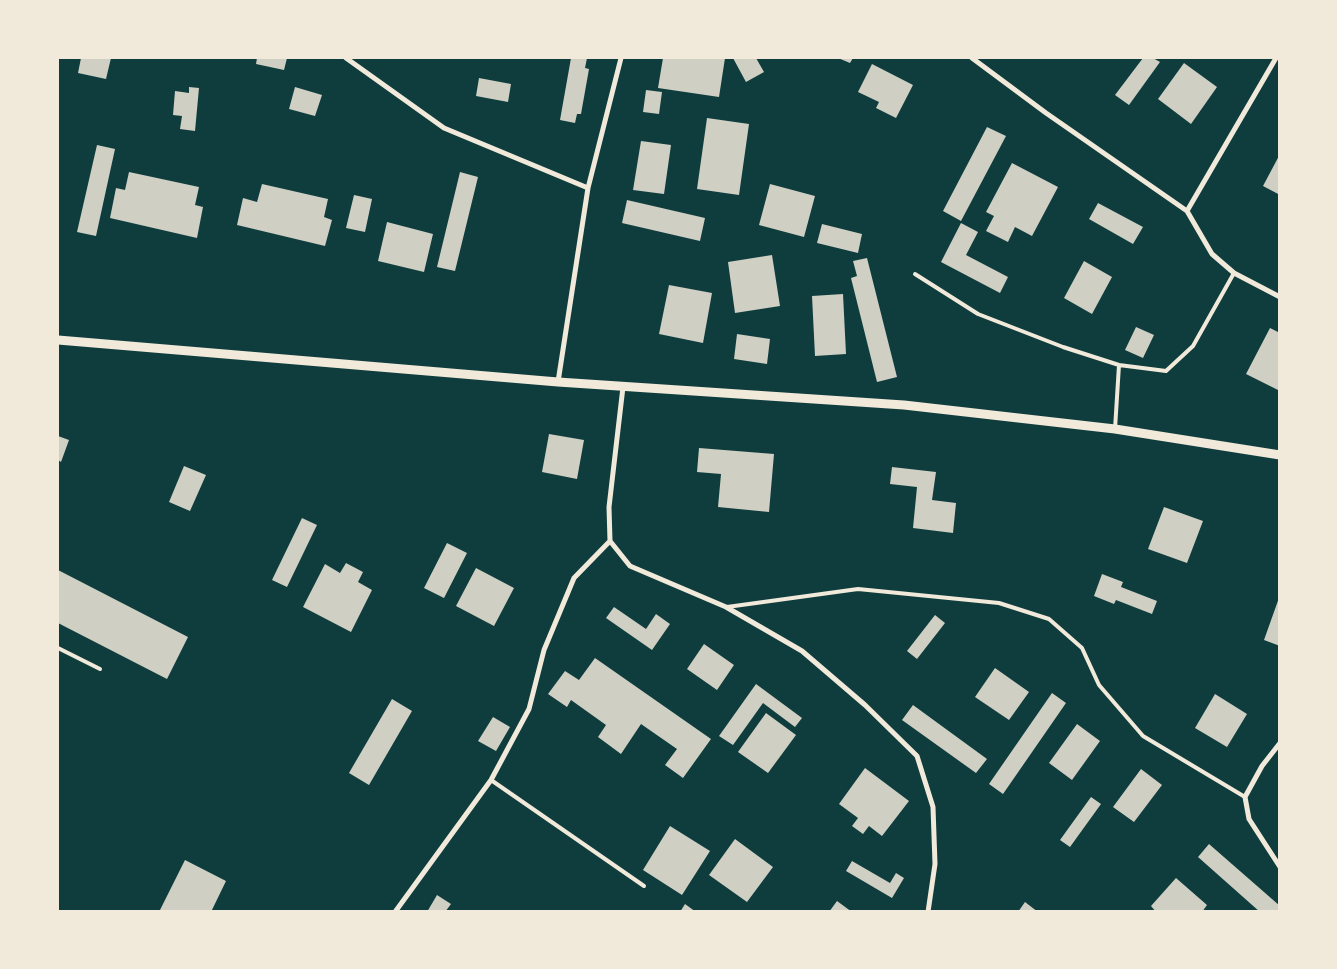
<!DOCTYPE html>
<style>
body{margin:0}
#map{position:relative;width:1337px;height:969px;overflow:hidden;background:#0f3d3e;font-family:Mulish,sans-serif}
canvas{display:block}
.frame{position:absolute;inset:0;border:59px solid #f1e9da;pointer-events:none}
</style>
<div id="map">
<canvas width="1337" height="969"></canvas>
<div class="frame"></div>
</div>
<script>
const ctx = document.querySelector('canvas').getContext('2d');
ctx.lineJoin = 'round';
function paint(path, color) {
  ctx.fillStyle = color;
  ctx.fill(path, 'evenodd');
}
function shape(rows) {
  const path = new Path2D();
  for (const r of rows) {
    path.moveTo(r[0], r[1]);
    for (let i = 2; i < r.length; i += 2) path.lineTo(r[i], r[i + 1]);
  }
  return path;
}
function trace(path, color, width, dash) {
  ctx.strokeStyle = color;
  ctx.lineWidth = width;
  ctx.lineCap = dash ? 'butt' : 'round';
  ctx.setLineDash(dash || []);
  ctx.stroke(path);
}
paint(shape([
 [81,58,111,58,106,79,78,73],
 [257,58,287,58,284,70,256,64],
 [571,58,587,58,585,68,589,69,581,114,577,114,575,123,560,120],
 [663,58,725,58,719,97,658,88],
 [733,58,756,58,764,72,746,82],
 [838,58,853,58,850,63],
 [1143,58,1153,58,1160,62,1129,105,1115,95],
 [1184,63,1217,87,1191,124,1158,99],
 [872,64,913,85,896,118,876,108,879,102,858,92],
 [479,78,511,84,508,102,476,96],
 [189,87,199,88,195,131,180,129,182,116,173,115,175,91,189,93],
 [295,87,322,95,315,116,289,109],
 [646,90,662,92,659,114,643,112],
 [707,118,749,124,739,195,697,189],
 [987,127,1006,136,961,221,943,211],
 [641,141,671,145,664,194,633,190],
 [97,145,115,149,96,236,77,232],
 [1280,154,1280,195,1263,186],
 [1012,163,1058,187,1032,236,1015,227,1008,242,986,231,994,216,986,212],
 [129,172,199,187,195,205,203,207,197,238,110,218,116,188,125,190],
 [460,172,478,177,455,271,437,267],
 [262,184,328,199,324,217,332,220,325,246,237,225,243,198,257,202],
 [770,184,815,196,804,237,759,225],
 [354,195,372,199,365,232,346,228],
 [627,200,705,218,700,241,622,223],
 [1098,203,1143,227,1133,244,1089,219],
 [387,222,433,234,424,272,378,261],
 [961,223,978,232,966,255,1008,277,1000,293,941,262],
 [822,224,862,234,858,253,817,243],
 [772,255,780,306,735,313,728,262],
 [867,258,897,377,877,382,851,278,857,276,853,261],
 [1084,261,1112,277,1092,314,1064,298],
 [669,285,712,293,703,343,659,334],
 [843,294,846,354,815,356,812,296],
 [1136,327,1154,335,1143,358,1125,350],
 [1270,328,1280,333,1280,391,1246,374],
 [737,334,770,339,767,364,734,359],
 [549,434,584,440,577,479,542,472],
 [58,436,69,440,61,462,58,460],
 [699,448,774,454,769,512,718,507,721,474,697,472],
 [184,466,206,475,190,511,169,502],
 [892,467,936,472,932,500,956,503,953,533,913,528,917,487,890,484],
 [1164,507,1203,521,1187,563,1148,549],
 [302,518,317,525,287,587,272,580],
 [447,543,467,553,444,598,424,588],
 [346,563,363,572,358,582,372,590,351,632,303,607,325,564,340,573],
 [476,568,514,588,494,626,456,606],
 [58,570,188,637,167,679,58,623],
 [1102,574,1123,582,1121,587,1157,601,1152,614,1116,600,1114,604,1094,596],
 [1280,595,1280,646,1264,640],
 [614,607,646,629,656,614,670,624,652,650,606,618],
 [935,615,945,623,917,659,907,651],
 [704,644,734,665,717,690,687,669],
 [595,658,711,739,683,778,665,765,677,749,641,724,621,754,598,737,606,725,571,700,567,707,548,694,565,671,579,680],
 [995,668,1029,692,1009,720,975,697],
 [756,684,802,718,795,727,763,703,733,745,719,736],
 [1052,693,1066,703,1003,794,989,784],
 [1215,694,1247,714,1227,747,1195,728],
 [392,699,412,711,369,785,349,773],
 [913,705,987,759,976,773,902,720],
 [766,713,796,735,768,773,738,752],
 [493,717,510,727,496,751,478,741],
 [1077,724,1100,741,1072,780,1049,763],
 [865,768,909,801,882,836,869,826,863,834,852,826,858,818,839,804],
 [1141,769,1162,785,1134,822,1113,807],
 [1091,797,1101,804,1070,847,1060,840],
 [670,826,710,851,682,895,643,870],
 [735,839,773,867,747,902,709,875],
 [1209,844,1280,906,1278,912,1260,912,1198,857],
 [185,860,226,881,211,912,159,912],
 [852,861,890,883,896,873,904,878,892,898,846,871],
 [1176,878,1207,905,1202,912,1156,912,1151,906],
 [437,895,451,904,445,912,427,912],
 [837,901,852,912,829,912],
 [1025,902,1038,912,1018,912],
 [685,904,696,912,680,912]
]), '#cfcfc3');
trace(shape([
 [915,274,978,314,1063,347,1119,365,1166,371,1193,346,1234,273],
 [1115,429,1119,365],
 [727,607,858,589,999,603,1049,619,1082,648,1099,685,1143,736,1245,797],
 [58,648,100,669],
 [491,780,644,886]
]), '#f1e9da', 4);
trace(shape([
 [346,58,444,128,588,188],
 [972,58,1046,113,1187,211,1212,254,1234,273,1280,297],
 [1187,211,1276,58],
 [558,382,588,188,621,58],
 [623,387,609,507,610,541,630,566,726,607,802,651,865,705,917,756,933,807,935,864,928,912],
 [1280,743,1262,766,1245,797,1249,819,1280,867],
 [395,912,491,780,529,709,544,650,574,578,610,541]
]), '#f1e9da', 5);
trace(shape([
 [58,340,558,382,904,405,1115,429,1280,455]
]), '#f1e9da', 9);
</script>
